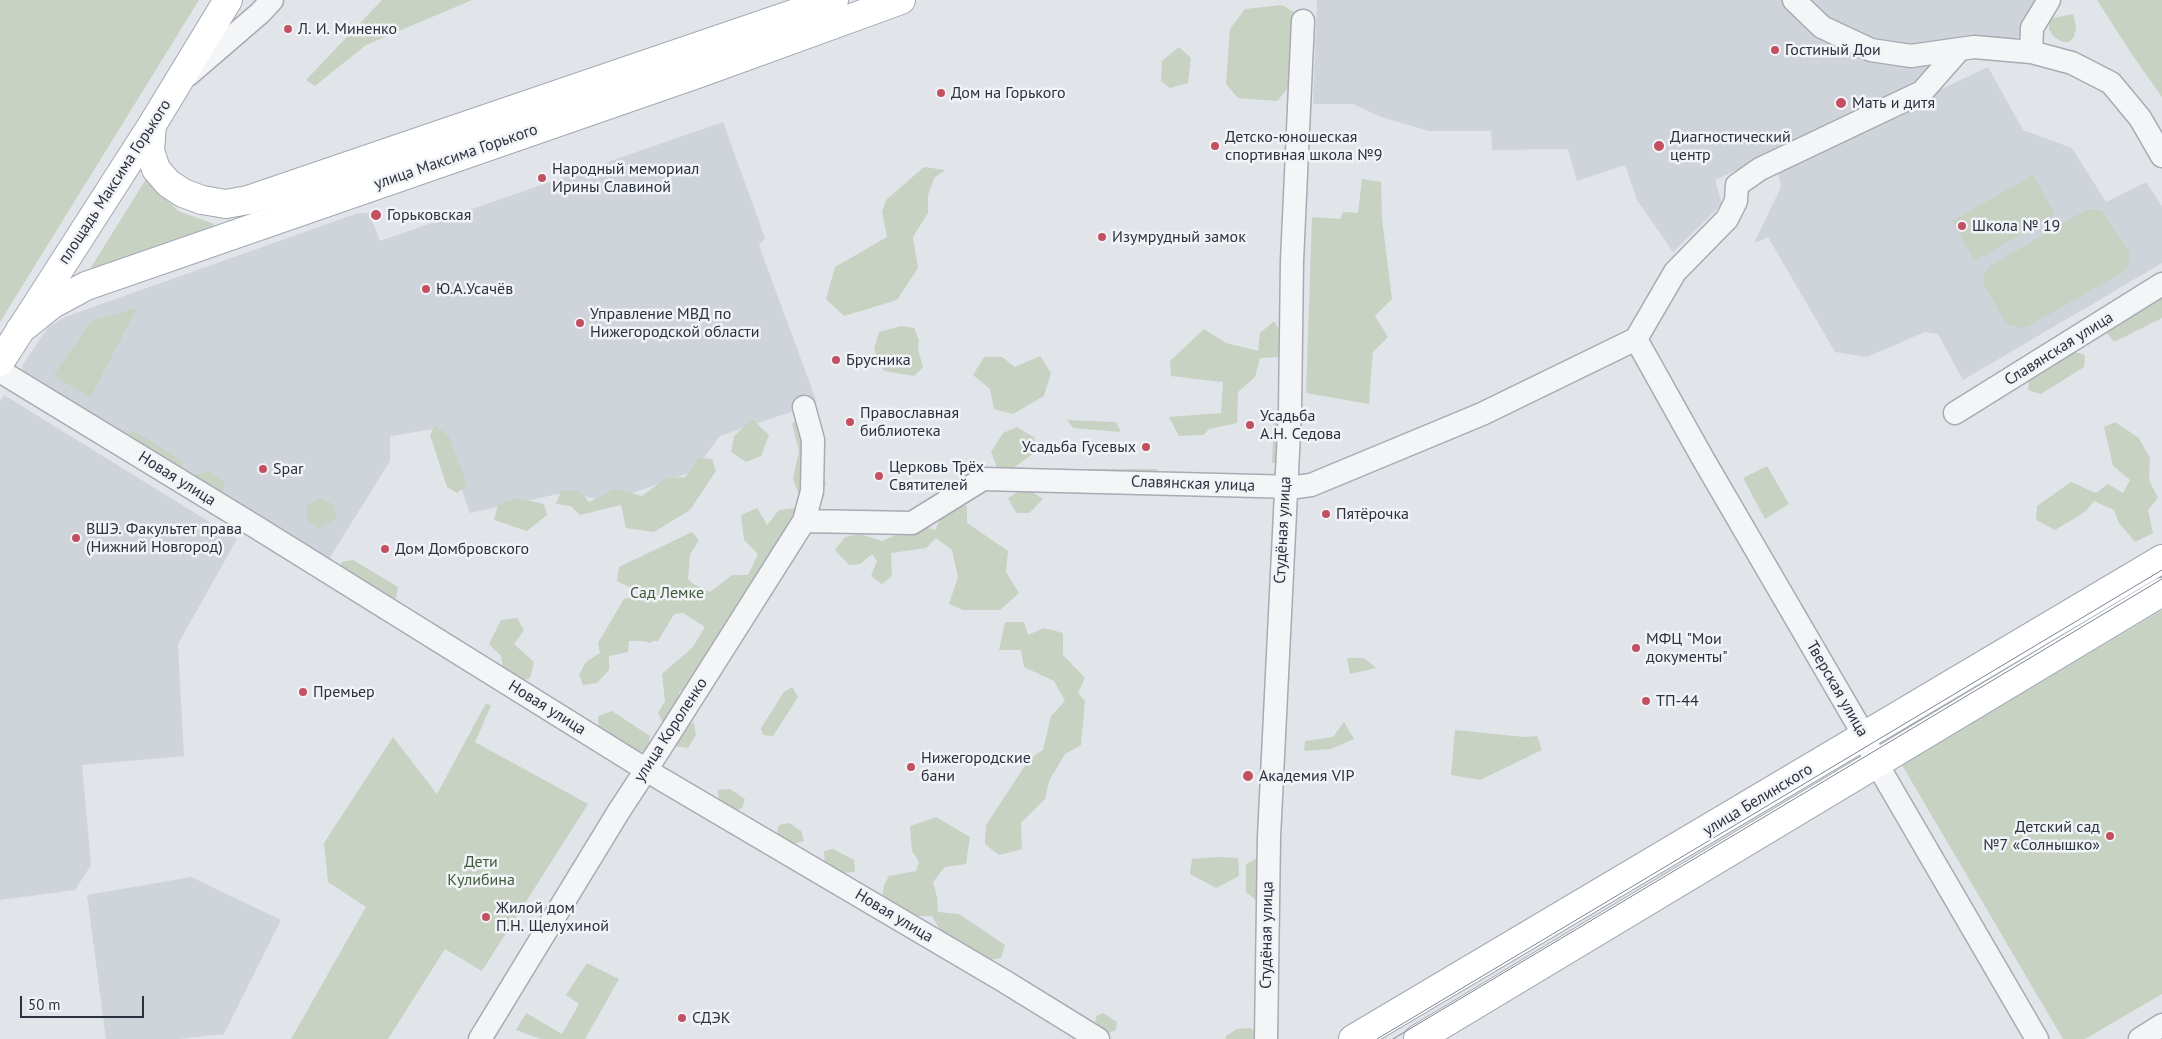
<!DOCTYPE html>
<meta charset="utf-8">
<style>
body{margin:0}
#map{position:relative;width:2162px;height:1039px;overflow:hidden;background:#e1e4e9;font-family:"PT Sans",sans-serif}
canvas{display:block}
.scale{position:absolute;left:20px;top:996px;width:124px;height:22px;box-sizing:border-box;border:2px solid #2b323f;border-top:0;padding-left:6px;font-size:15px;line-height:18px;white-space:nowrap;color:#2b323f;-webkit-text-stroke:4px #f1f3f6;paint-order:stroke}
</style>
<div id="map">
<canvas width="2162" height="1039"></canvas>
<div class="scale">50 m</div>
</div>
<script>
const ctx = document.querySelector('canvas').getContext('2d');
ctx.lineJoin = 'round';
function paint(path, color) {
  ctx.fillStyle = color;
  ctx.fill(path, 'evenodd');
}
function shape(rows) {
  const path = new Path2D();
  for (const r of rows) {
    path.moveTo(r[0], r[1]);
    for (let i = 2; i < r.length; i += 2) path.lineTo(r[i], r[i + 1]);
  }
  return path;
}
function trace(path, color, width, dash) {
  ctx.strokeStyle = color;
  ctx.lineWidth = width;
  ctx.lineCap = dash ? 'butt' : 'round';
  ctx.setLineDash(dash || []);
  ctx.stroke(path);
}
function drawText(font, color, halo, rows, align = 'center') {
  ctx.font = font + ' "PT Sans",sans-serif';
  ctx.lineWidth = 5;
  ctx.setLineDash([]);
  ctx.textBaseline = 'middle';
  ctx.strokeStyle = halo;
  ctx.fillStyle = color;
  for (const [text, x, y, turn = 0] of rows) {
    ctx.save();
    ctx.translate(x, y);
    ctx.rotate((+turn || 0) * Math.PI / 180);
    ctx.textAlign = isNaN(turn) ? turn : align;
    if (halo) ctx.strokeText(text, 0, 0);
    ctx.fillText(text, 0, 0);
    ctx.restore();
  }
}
paint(shape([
 [1317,0,2042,0,2020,36,1924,76,1900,94,1715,180,1722,204,1673,252,1637,200,1625,165,1577,181,1568,149,1492,150,1491,131,1429,131,1381,117,1353,104,1313,104],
 [1988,67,2023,130,2072,148,2106,202,2146,182,2162,206,2162,263,1963,380,1938,334,1925,332,1867,357,1835,352,1768,237,1754,243,1781,187,1777,167],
 [723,122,765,238,759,245,817,403,720,436,694,471,608,502,567,492,470,513,440,428,390,436,390,461,327,562,25,375,22,366,48,327,65,317,358,213,369,213,380,241],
 [4,395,237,539,178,644,184,756,82,765,91,865,75,890,0,900,0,401],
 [191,877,281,920,224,1034,179,1039,106,1039,87,895]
]), '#cfd3da');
paint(shape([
 [0,0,199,0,0,322],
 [382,0,472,0,366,45,315,86,306,80],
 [2097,0,2162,0,2162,97,2131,53],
 [1282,5,1299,15,1295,80,1277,101,1238,98,1226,84,1230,29,1245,9],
 [2073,14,2076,27,2074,37,2069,42,2063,42,2054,37,2049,30,2049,19],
 [1179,47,1191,58,1188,83,1170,88,1161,81,1162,61],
 [924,167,945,170,934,178,928,195,928,213,913,237,918,268,897,300,844,316,826,299,835,267,887,237,882,212,886,200],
 [2033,175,2055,214,1975,261,1952,221],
 [146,179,178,211,214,224,212,229,90,269],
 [1362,179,1381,182,1382,219,1392,299,1375,316,1388,337,1373,352,1369,404,1306,393,1312,217,1340,219,1343,212,1358,213],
 [2094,209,2102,211,2130,253,2128,267,2122,273,2028,326,2021,328,2007,324,1984,285,1984,278,1986,271,1990,266,2086,210],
 [2162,289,2162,318,2114,342,2103,328],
 [137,308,90,398,54,375,91,321],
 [1274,321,1285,339,1279,357,1260,358,1255,377,1238,392,1237,423,1209,429,1203,435,1179,436,1169,417,1221,413,1223,382,1171,376,1170,361,1204,329,1226,343,1258,351,1260,333],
 [901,326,914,328,919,340,918,349,923,367,914,376,884,371,874,349,879,332],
 [2068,350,2085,355,2084,367,2041,394,2028,390,2030,374],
 [1040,356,1051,373,1044,396,1013,414,994,409,990,389,973,375,984,357,1002,357,1015,367],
 [800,416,811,418,825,445,817,464,826,484,816,499,801,500,793,479,799,451,792,424],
 [1279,417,1278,463,1272,463,1274,418],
 [752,419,769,435,761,456,746,462,731,452,734,436],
 [1067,420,1116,422,1121,432,1073,428],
 [2115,422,2139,438,2150,458,2149,480,2158,498,2148,510,2153,533,2135,542,2119,523,2114,510,2094,501,2085,512,2055,530,2036,520,2037,506,2071,482,2096,493,2108,484,2123,493,2130,480,2113,466,2104,427],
 [435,425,449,436,467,485,457,493,447,487,430,435],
 [1017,427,1035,438,1034,453,1013,468,997,467,991,452,1003,433],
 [136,432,183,461,178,474,125,450,124,433],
 [699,458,712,459,716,471,690,510,654,532,626,528,621,505,580,515,571,506,556,504,561,491,579,490,589,502,615,489,642,496,666,478,685,477],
 [1767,466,1789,504,1765,519,1743,478],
 [1088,469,1157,469,1159,475,1086,473],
 [209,471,224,481,223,495,193,493,194,476],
 [1025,487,1043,499,1029,513,1016,513,1008,498],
 [321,498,334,505,336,519,319,528,307,521,307,505],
 [517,498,544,504,547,515,527,531,494,520,498,505],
 [967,506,967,523,1008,551,1006,572,1019,593,1000,610,963,610,949,604,958,577,952,550,936,538,926,548,891,553,892,576,882,584,871,576,877,561,872,554,860,564,849,565,835,550,845,537,860,534,882,541,919,525,935,530,946,507],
 [757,508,767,525,779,510,799,508,695,686,679,692,683,707,674,720,662,721,658,713,665,701,662,674,693,647,705,627,683,613,674,614,658,641,652,641,650,643,644,641,629,641,628,652,609,656,609,670,597,683,583,685,579,675,586,662,600,653,598,643,624,599,645,595,617,581,619,567,692,532,699,540,690,555,688,579,693,584,710,592,732,575,748,575,758,554,744,540,741,515],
 [353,560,398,587,396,598,384,602,340,576,341,562],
 [2162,610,2162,994,2085,1039,2063,1039,1902,765],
 [517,618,524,630,514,644,534,662,530,678,517,682,504,673,501,656,489,644,501,620],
 [1005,622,1024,622,1028,635,1044,628,1063,633,1063,655,1085,678,1078,693,1085,701,1081,745,1065,754,1049,781,1045,799,1021,823,1022,849,999,855,985,844,986,825,1030,758,1043,750,1051,716,1065,701,1054,681,1024,667,1021,650,999,650],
 [1347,658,1364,658,1376,668,1350,674],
 [792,687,798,697,773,736,763,735,761,728,784,692],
 [486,703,491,706,475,742,588,804,482,971,445,949,388,1039,291,1039,366,907,328,882,324,843,393,737,437,794],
 [612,711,650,736,647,752,632,751,599,730,598,716],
 [1344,722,1354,739,1331,749,1304,751,1305,741,1333,737],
 [694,723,696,735,688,748,674,746,682,724],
 [1455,730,1524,737,1537,736,1542,750,1480,780,1451,775],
 [730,789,745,799,742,808,734,812,719,803,718,790],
 [936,817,970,837,966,864,945,867,933,882,937,897,938,912,959,914,1005,945,1001,958,985,961,941,931,932,916,909,916,882,899,884,885,889,876,916,871,919,862,912,851,910,826],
 [789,823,801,831,804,841,789,845,776,837,779,825],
 [833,849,854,860,855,872,841,873,825,863,824,851],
 [1216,857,1238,858,1239,876,1216,888,1190,874,1192,859],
 [1258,858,1257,901,1246,892,1246,864],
 [587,963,619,979,585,1039,541,1039,516,1030,526,1013,562,1034,579,1004,566,995],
 [1103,1013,1117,1022,1116,1030,1106,1034,1095,1027,1096,1016],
 [1251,1028,1260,1039,1226,1039,1226,1036,1237,1029]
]), '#c7d2c3');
const minor = shape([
 [1794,0,1822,27,1871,50,1911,56,1974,47,2031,52,2072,63,2111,83,2140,118,2162,156],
 [2031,52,2032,28,2049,0],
 [188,75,260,13,272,0],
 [1636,339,1702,457,1858,725,1877,764,2037,1039],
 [0,371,256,527,661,779,1004,981,1098,1039],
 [1955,413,2162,284],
 [804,521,912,523,983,479,1296,487,1311,485,1482,414,1636,339,1675,272,1727,219,1736,201,1737,185,1760,169,1922,92,1959,50],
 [480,1039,619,811,661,747,804,521,812,491,813,440,804,407],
 [1266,1039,1269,837,1290,411,1292,261,1303,21],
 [2140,1039,2162,1025]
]);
const major = shape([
 [152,125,150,151,156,169,168,183,183,193,202,200,226,204,248,200,834,0],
 [20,330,51,305,86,286,700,73,901,0],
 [0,362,152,125,228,0],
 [1353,1039,2162,559],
 [1418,1039,2162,592]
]);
trace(minor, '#a7abb3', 25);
trace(major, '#a1a8b3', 30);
trace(minor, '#f4f5f7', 22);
trace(major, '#fff', 28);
trace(shape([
 [1377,1039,2162,570],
 [1393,1039,2162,579]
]), '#7c8491', 1);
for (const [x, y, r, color] of [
 [288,29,5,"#c35060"],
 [1775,50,5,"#c35060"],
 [941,93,5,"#c35060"],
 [1841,103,6,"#c35060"],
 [1215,146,5,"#c35060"],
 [1659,146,6,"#c35060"],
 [542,178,5,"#c35060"],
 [376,215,6,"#c35060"],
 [1962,226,5,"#c35060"],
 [1102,237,5,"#c35060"],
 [426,289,5,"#c35060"],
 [580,323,5,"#c35060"],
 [836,360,5,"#c35060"],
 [850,422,5,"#c35060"],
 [1250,425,5,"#c35060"],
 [1146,447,5,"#c35060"],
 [263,469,5,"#c35060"],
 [879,476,5,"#c35060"],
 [1326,514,5,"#c35060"],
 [76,538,5,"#c35060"],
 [385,549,5,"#c35060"],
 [1636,648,5,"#c35060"],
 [303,692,5,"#c35060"],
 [1646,701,5,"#c35060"],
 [911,767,5,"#c35060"],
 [1248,776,6,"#c35060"],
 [2110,836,5,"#c35060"],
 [486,917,5,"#c35060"],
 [682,1018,5,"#c35060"]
]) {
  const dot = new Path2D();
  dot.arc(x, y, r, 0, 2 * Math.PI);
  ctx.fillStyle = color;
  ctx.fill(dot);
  trace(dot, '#f1f3f6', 2);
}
drawText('16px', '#2b323f', '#f1f3f6', [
 ["Л. И. Миненко",298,29],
 ["Гостиный Дои",1785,50],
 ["Дом на Горького",951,93],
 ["Мать и дитя",1852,103],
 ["Детско-юношеская",1225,137],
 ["спортивная школа №9",1225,155],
 ["Диагностический",1670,137],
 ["центр",1670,155],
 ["Народный мемориал",552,169],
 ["Ирины Славиной",552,187],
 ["Горьковская",387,215],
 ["Школа № 19",1972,226],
 ["Изумрудный замок",1112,237],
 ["Ю.А.Усачёв",436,289],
 ["Управление МВД по",590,314],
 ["Нижегородской области",590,332],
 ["Брусника",846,360],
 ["Православная",860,413],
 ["библиотека",860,431],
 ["Усадьба",1260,416],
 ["А.Н. Седова",1260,434],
 ["Усадьба Гусевых",1136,447,"right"],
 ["Церковь Трёх",889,467],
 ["Святителей",889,485],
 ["Spar",273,469],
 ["Пятёрочка",1336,514],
 ["ВШЭ. Факультет права",86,529],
 ["(Нижний Новгород)",86,547],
 ["Дом Домбровского",395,549],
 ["МФЦ \"Мои",1646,639],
 ["документы\"",1646,657],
 ["Премьер",313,692],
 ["ТП-44",1656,701],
 ["Нижегородские",921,758],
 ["бани",921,776],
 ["Академия VIP",1259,776],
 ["Детский сад",2100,827,"right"],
 ["№7 «Солнышко»",2100,845,"right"],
 ["Жилой дом",496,908],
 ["П.Н. Щелухиной",496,926],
 ["СДЭК",692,1018]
], 'left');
drawText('16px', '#2b323f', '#f1f3f6', [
 ["улица Максима Горького",456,157,-19],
 ["площадь Максима Горького",115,182,-57],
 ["Славянская улица",2059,349,-32],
 ["Новая улица",177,479,32],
 ["Славянская улица",1193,484,2],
 ["Студёная улица",1283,530,-87],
 ["Тверская улица",1837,689,60],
 ["Новая улица",547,708,32],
 ["улица Короленко",671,730,-57],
 ["улица Белинского",1758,800,-31],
 ["Новая улица",894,916,31],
 ["Студёная улица",1267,935,-89]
]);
drawText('16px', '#3f5a39', '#f1f3f6', [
 ["Сад Лемке",667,593],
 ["Дети",481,862],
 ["Кулибина",481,880]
]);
</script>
